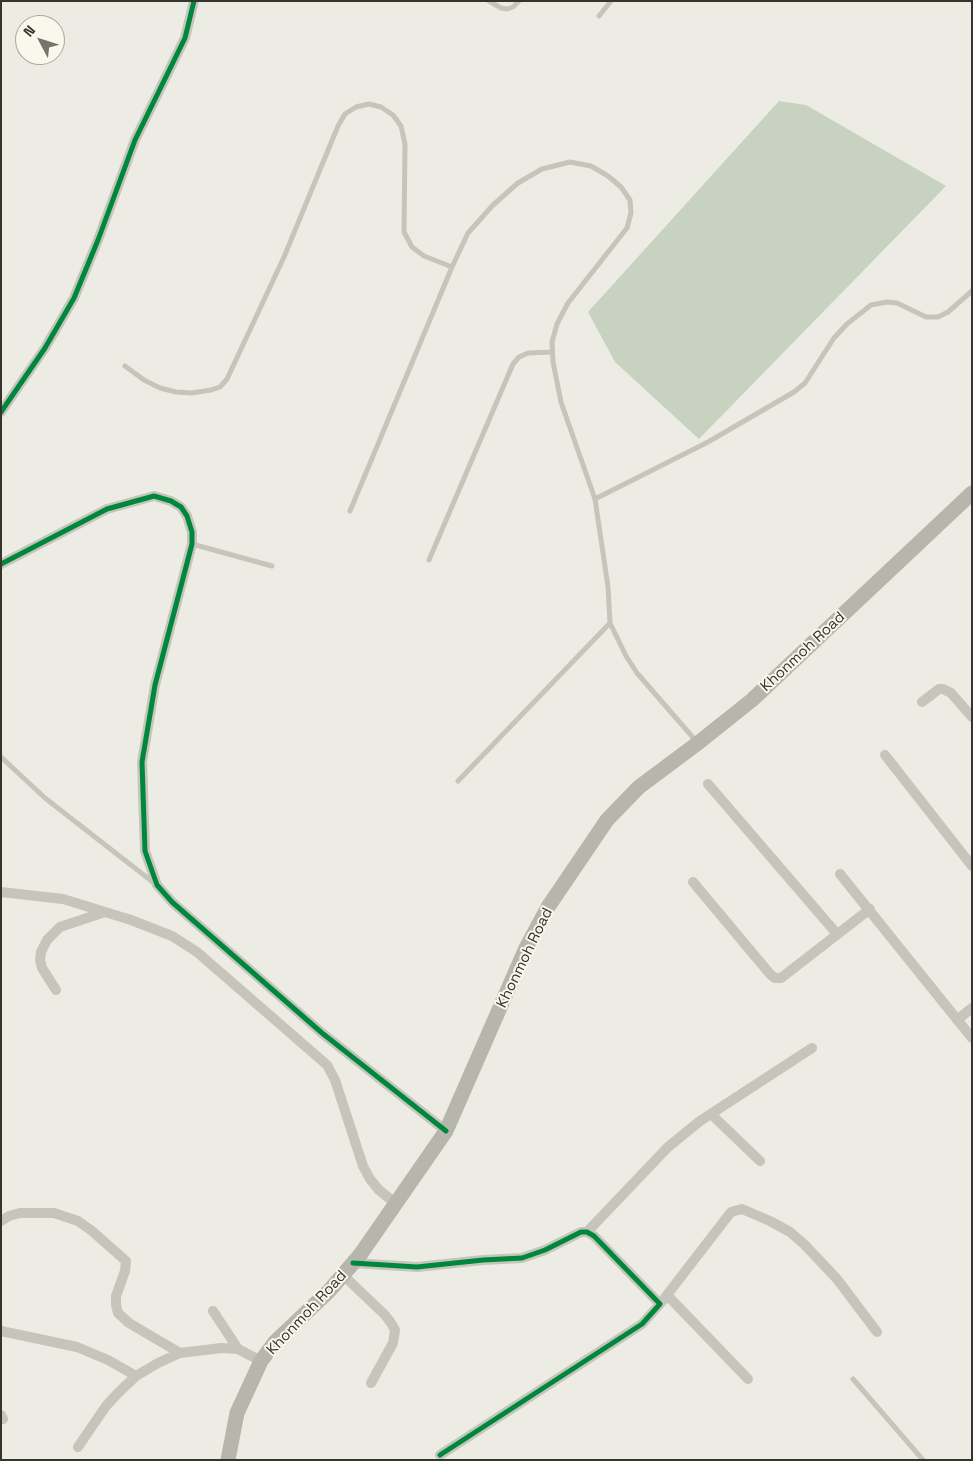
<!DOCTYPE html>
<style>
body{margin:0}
#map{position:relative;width:973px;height:1461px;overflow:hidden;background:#ecece4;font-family:"Space Grotesk",sans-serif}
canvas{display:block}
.frame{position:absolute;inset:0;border:2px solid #37342b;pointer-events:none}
.north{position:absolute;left:15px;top:15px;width:50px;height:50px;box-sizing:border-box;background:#f8f8ec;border:1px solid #abaa9f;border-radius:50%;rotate:310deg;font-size:14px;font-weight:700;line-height:20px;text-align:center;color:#37342b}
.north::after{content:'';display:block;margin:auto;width:18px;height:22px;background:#76746c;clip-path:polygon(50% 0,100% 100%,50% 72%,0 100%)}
</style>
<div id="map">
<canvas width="973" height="1461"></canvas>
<div class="frame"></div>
<div class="north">N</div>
</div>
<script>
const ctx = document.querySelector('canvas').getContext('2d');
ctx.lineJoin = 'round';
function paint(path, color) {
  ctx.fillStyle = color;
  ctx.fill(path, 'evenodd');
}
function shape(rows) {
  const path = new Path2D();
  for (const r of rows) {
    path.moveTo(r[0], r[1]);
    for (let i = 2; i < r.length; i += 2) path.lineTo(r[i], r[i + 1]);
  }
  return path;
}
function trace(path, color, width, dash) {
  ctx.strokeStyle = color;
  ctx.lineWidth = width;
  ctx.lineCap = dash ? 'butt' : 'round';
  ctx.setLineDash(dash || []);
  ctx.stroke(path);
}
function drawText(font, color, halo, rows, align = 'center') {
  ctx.font = font + ' "Space Grotesk",sans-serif';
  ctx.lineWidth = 4;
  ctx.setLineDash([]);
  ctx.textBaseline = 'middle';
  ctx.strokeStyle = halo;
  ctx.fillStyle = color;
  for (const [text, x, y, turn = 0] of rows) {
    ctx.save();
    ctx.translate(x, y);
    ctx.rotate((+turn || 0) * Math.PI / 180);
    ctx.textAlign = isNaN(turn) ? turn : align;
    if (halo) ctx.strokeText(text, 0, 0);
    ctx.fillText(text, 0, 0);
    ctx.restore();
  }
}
paint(shape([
 [779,101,806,105,946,186,699,439,615,362,588,312]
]), '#c7d3c0');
trace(shape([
 [489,1,501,8,507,9,513,7,519,1],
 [599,16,611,1],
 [125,366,144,380,160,388,176,392,192,393,211,390,220,387,227,379,284,257,338,126,345,114,356,107,369,104,381,107,393,115,401,126,405,144,404,232,412,247,424,256,452,267],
 [595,499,708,442,794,392,805,383,834,338,847,324,871,305,887,302,897,303,926,317,938,317,948,312,972,291],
 [350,511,452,267,468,233,493,205,518,183,542,169,570,162,591,166,608,176,621,187,630,200,631,213,627,228,568,303,557,324,552,342,553,362,561,402,595,499,608,587,610,623,626,656,637,673,696,741],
 [192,544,272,566],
 [429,560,513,364,519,357,528,353,552,352],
 [1,757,45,798,154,883],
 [458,781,610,623],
 [853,1379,923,1460]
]), '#c6c5bc', 5);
trace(shape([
 [1,412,45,348,74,298,98,240,135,140,185,38,194,1],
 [1,564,107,509,154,496,171,501,181,507,187,516,192,532,192,544,155,685,142,762,145,851,157,885,172,902,322,1033,446,1131],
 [922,702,939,689,943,689,951,693,972,717],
 [885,755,972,866],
 [708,784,837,934],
 [840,874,972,1038],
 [693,882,770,974,775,978,781,978,870,909],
 [1,892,63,899,131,920,172,936,197,952,327,1065,335,1080,363,1166,370,1179,379,1190,395,1203],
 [56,990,42,968,40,960,41,952,47,940,60,927,105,912],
 [957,1020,972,1008],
 [711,1114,760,1161],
 [1,1221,9,1216,20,1213,54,1213,78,1221,92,1231,126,1261,125,1271,116,1296,116,1305,118,1313,129,1323,180,1353],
 [587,1232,668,1147,700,1121,812,1048],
 [353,1263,417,1267,483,1260,522,1258,545,1250,581,1232,587,1232,594,1236,660,1304,642,1324,440,1455],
 [343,1275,385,1315,391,1323,395,1330,393,1343,371,1383],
 [667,1295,748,1379],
 [660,1304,731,1212,742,1209,770,1221,790,1232,804,1244,837,1279,877,1332],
 [213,1311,238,1349],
 [1,1331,77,1347,108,1360,136,1376],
 [1,1415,3,1419],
 [78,1447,106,1406,118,1393,136,1376,158,1363,180,1353,221,1348,238,1349,261,1361]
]), '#c6c5bc', 10);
trace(shape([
 [228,1460,237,1413,261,1361,275,1342,329,1291,360,1255,446,1131,526,948,548,907,607,820,639,787,698,743,752,700,972,493]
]), '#b6b6ad', 15);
trace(shape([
 [1,412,45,348,74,298,98,240,135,140,185,38,194,1],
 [1,564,107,509,154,496,171,501,181,507,187,516,192,532,192,544,155,685,142,762,145,851,157,885,172,902,322,1033,446,1131],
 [353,1263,417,1267,483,1260,522,1258,545,1250,581,1232,587,1232,594,1236,660,1304,642,1324,440,1455]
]), '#00873e', 5);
drawText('15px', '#37342b', '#f8f8ec', [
 ["Khonmoh Road",803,652,-43],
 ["Khonmoh Road",525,958,-64],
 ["Khonmoh Road",307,1313,-47]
]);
</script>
